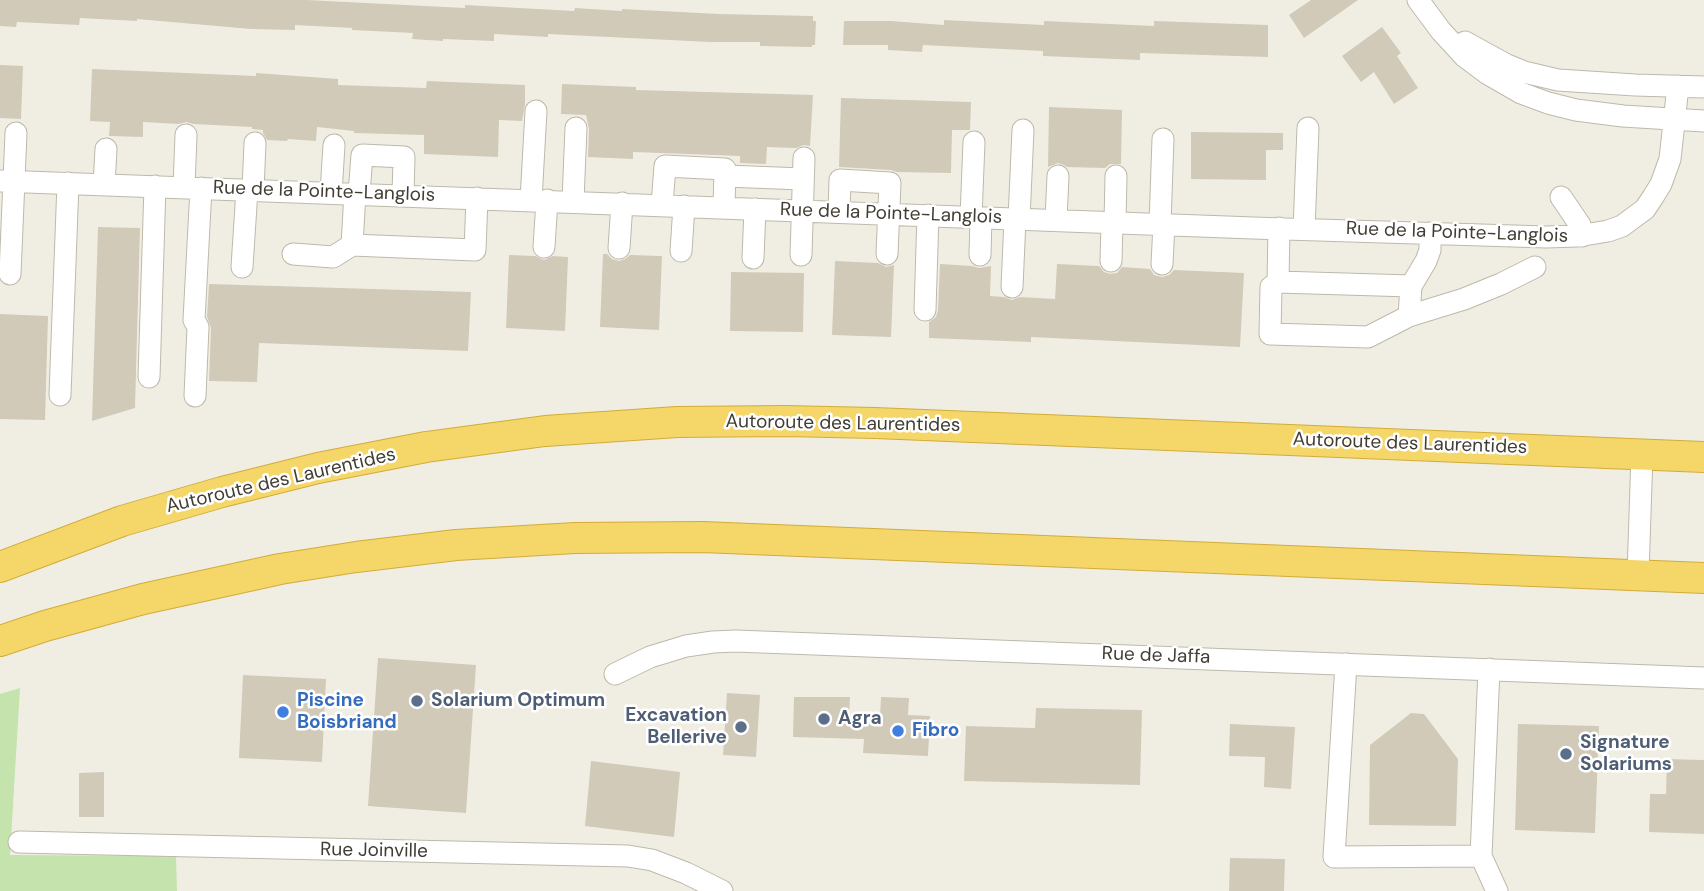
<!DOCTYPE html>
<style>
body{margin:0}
canvas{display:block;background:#f0eee3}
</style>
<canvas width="1704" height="891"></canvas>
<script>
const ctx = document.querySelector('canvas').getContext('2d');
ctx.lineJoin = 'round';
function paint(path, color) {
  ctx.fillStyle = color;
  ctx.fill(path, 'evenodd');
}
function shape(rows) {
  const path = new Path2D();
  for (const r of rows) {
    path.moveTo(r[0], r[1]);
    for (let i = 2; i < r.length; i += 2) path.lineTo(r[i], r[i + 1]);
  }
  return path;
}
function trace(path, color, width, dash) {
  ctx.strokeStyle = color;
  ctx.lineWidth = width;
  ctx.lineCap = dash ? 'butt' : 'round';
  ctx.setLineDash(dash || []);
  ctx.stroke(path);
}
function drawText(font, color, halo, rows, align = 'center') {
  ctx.font = font + ' "DM Sans",sans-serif';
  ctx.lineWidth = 5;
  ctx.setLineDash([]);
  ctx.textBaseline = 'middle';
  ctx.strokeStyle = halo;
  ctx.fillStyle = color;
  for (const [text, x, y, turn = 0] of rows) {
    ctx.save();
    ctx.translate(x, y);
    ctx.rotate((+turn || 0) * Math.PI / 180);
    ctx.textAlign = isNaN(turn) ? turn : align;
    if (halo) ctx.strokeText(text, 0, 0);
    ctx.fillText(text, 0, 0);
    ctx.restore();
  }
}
paint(shape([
 [20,688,10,855,176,856,177,891,0,891,0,694]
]), '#c4e3ad');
paint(shape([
 [0,0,307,0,465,8,465,5,574,11,575,8,622,11,622,9,719,14,813,16,813,21,816,21,815,45,812,45,812,47,760,46,760,42,710,42,548,34,548,37,494,34,494,41,443,39,443,41,412,39,413,33,352,30,352,28,295,25,295,30,251,29,137,19,137,21,80,18,79,25,17,22,16,27,0,26],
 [1311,0,1358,0,1304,38,1289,15],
 [944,20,1044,25,1044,21,1154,26,1154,21,1268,25,1268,57,1140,53,1140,60,1043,56,1043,51,923,45,922,52,888,50,888,45,843,45,844,21,891,21,944,25],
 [1382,27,1401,53,1397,56,1418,88,1394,104,1374,72,1361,82,1342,56],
 [0,65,23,66,21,119,0,118],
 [92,69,256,76,256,73,338,79,338,85,426,88,427,81,525,85,525,105,522,121,499,120,498,157,424,154,424,135,354,133,354,131,317,127,316,141,288,139,287,141,267,140,263,133,263,130,252,129,252,127,194,124,186,122,179,124,143,122,143,137,109,136,110,122,90,121],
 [562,84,636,87,636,90,813,95,810,146,804,145,796,148,767,147,766,164,740,163,740,156,633,152,633,159,588,157,589,129,586,115,561,114],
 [841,98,971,102,970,130,952,130,951,173,897,172,891,170,839,167],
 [1049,107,1122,110,1121,164,1110,164,1105,168,1067,167,1064,165,1058,163,1048,167],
 [1191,132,1283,133,1283,150,1266,150,1266,180,1191,179],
 [98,227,140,228,135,408,92,421],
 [603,254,607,254,612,259,619,261,625,259,630,255,662,256,659,330,600,327],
 [509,255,535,256,544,260,553,256,568,257,565,331,506,328],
 [835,261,878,263,886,267,894,265,891,337,832,335],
 [940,264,972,266,979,268,991,266,990,296,1004,297,1012,300,1020,297,1055,299,1057,264,1099,266,1104,272,1110,274,1117,273,1122,267,1150,269,1154,275,1162,277,1169,275,1174,270,1244,273,1240,347,1031,337,1031,342,929,338,929,322,936,317,938,310],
 [731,272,804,273,803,332,730,331],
 [209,284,471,292,468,351,259,343,257,382,209,381,211,328,207,317],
 [0,314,48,316,45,420,0,419],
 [378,658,476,665,466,813,368,806],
 [243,675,326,679,322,762,239,758],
 [727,693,760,695,756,757,723,755],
 [794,697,850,697,849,715,880,717,881,697,909,698,908,715,930,716,928,756,863,753,864,739,793,737],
 [1036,708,1142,710,1140,785,964,781,966,726,1035,728],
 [1411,713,1424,714,1458,759,1456,826,1369,825,1370,745],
 [1230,724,1295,727,1291,789,1264,787,1265,757,1229,756],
 [1518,724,1599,726,1595,833,1515,830],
 [1667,759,1704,760,1704,834,1649,832,1650,794,1666,794],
 [591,761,680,772,674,837,585,826],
 [104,772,104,817,79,817,79,773],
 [1230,858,1285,859,1284,891,1229,891]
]), '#d1cab9');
const minor = shape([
 [1418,0,1441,31,1464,56,1488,74,1521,93,1548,103,1576,110,1623,116,1704,121],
 [1465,42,1507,65,1524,72,1558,80,1635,85,1704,87],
 [725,176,803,179],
 [0,181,1253,228,1546,237,1578,236,1608,231,1622,226,1645,209,1653,197,1661,184,1670,159,1678,86],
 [104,185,106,149],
 [184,187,186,135],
 [253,190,255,143],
 [331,193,334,145],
 [355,193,352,245,475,250,477,198],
 [359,194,362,155,404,157,403,195],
 [1561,197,1580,225,1582,236],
 [531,200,536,111],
 [573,201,576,128],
 [662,205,665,166,725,169,724,207],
 [839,212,840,180,890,183,887,254],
 [971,217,974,142],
 [1019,219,1023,130],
 [1056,220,1058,176],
 [1115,222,1116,176],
 [1160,224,1163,139],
 [1279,228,1278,282,1411,286,1426,261,1430,250,1430,233],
 [1304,229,1308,128],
 [544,247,547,200],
 [619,248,622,203],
 [681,251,684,206],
 [293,254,333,257,352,245],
 [801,255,804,158],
 [980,255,981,218],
 [753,258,755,209],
 [1111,261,1112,222],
 [1162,264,1164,224],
 [242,267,247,190],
 [10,274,16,133],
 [1278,282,1271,287,1270,334,1368,337,1409,316,1411,286],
 [1012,287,1015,219],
 [925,310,928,215],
 [1409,316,1464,299,1501,284,1535,267],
 [149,377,155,186],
 [60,395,68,183],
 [195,396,198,327,194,320,201,188],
 [1638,575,1642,454],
 [1346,664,1334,857,1481,856,1489,669],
 [615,674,650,657,686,646,713,642,736,641,1704,678],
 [19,842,628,856,652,860,686,873,722,891],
 [1481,856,1497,891]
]);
const highway = shape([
 [0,567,122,521,222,492,318,468,426,447,545,431,677,422,785,421,875,423,1704,457],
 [0,641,45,626,143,599,280,569,356,557,456,545,575,538,702,537,1704,578]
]);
trace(minor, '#beb9a9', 23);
trace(highway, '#d2ac3a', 32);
trace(minor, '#fff', 21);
trace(highway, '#f4d669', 30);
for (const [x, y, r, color] of [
 [417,701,7,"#5c6f8a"],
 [283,712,7,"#3f7fe0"],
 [824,719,7,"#5c6f8a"],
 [741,727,7,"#5c6f8a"],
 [898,731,7,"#3f7fe0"],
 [1566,754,7,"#5c6f8a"]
]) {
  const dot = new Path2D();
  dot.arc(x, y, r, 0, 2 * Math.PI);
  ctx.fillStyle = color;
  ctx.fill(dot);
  trace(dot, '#fff', 2.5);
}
drawText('19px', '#413d33', '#fff', [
 ["Rue de la Pointe-Langlois",324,192,2],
 ["Rue de la Pointe-Langlois",891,214,2],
 ["Rue de la Pointe-Langlois",1457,233,2],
 ["Autoroute des Laurentides",843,424,1],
 ["Autoroute des Laurentides",1410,444,2],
 ["Autoroute des Laurentides",281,481,-13],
 ["Rue de Jaffa",1156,656,2],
 ["Rue Joinville",374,851,1]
]);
drawText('bold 19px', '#366cbe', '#fff', [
 ["Piscine",297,701],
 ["Boisbriand",297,723],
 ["Fibro",912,731]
], 'left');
drawText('bold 19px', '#4e5e75', '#fff', [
 ["Solarium Optimum",431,701],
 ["Excavation",727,716,"right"],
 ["Bellerive",727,738,"right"],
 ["Agra",838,719],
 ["Signature",1580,743],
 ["Solariums",1580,765]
], 'left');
</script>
